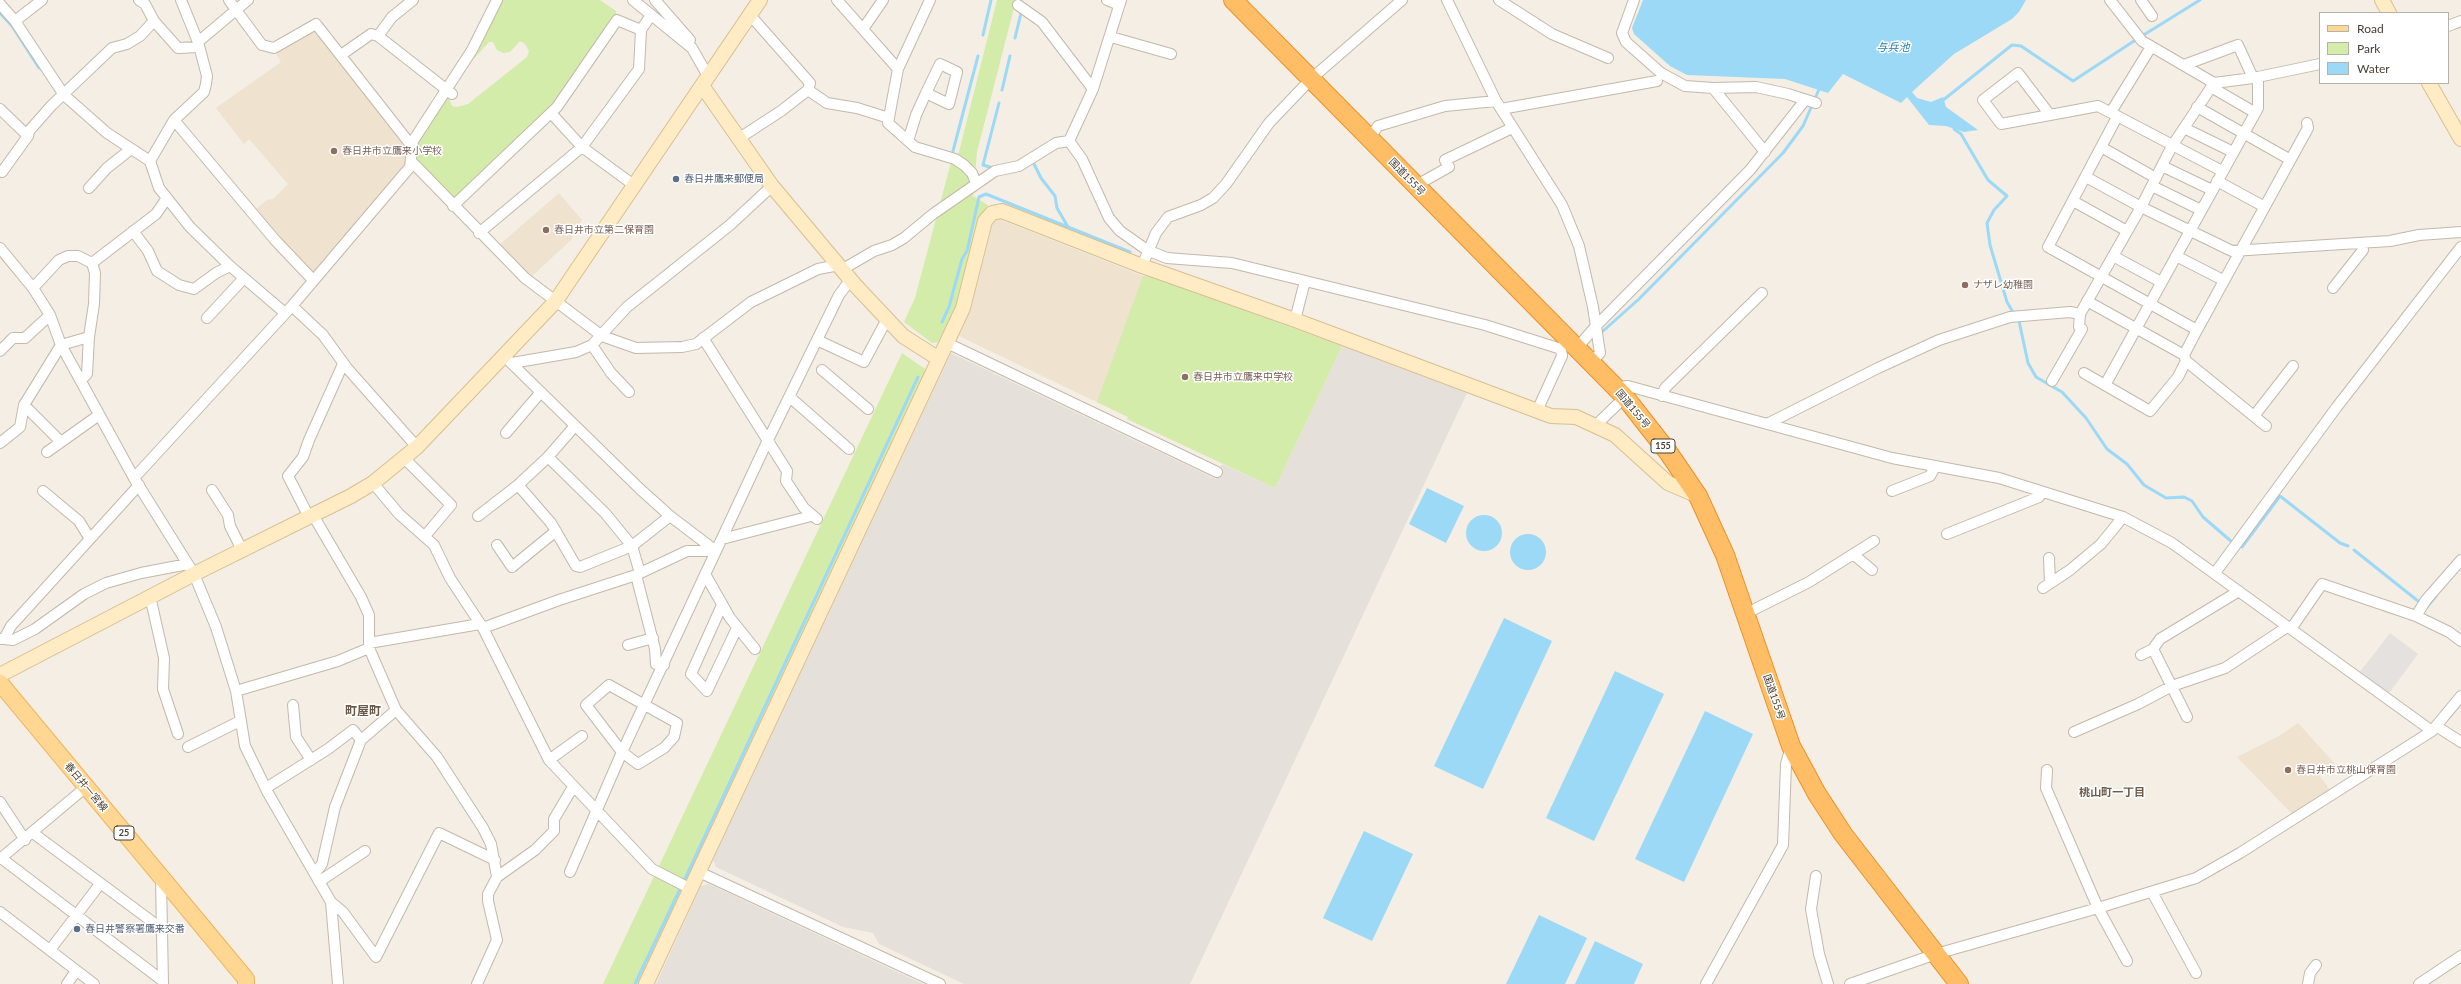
<!DOCTYPE html>
<meta charset="utf-8">
<style>
body{margin:0}
#map{position:relative;width:2461px;height:984px;overflow:hidden;background:#f4eee5;font-family:Lato,sans-serif}
canvas{display:block}
.legend{position:absolute;left:2319px;top:12px;width:130px;height:72px;box-sizing:border-box;background:#fff;border:1px solid #b5b2ae;margin:0;padding:5px 7px;list-style:none;font-size:12px;color:#473e34}
.legend li{display:flex;align-items:center;gap:8px;height:20px}
.legend b{width:20px;border:1px solid #b5b2ae}
</style>
<div id="map">
<canvas width="2461" height="984"></canvas>
<ul class="legend">
<li><b style="height:5px;background:#ffd793"></b>Road</li>
<li><b style="height:11px;background:#d4ecaa"></b>Park</li>
<li><b style="height:11px;background:#9cd9f7"></b>Water</li>
</ul>
</div>
<script>
const ctx = document.querySelector('canvas').getContext('2d');
ctx.lineJoin = 'round';
function paint(path, color) {
  ctx.fillStyle = color;
  ctx.fill(path, 'evenodd');
}
function shape(rows) {
  const path = new Path2D();
  for (const r of rows) {
    if (r.length === 3) {
      path.moveTo(r[0] + r[2], r[1]);
      path.arc(r[0], r[1], r[2], 0, 2 * Math.PI);
      continue;
    }
    path.moveTo(r[0], r[1]);
    for (let i = 2; i < r.length; i += 2) path.lineTo(r[i], r[i + 1]);
  }
  return path;
}
function trace(path, color, width, dash) {
  ctx.strokeStyle = color;
  ctx.lineWidth = width;
  ctx.lineCap = dash ? 'butt' : 'round';
  ctx.setLineDash(dash || []);
  ctx.stroke(path);
}
function drawText(font, color, halo, rows, align = 'center') {
  ctx.font = font + ' Lato,"Noto Sans JP",sans-serif';
  ctx.lineWidth = 3;
  ctx.setLineDash([]);
  ctx.textBaseline = 'middle';
  ctx.strokeStyle = halo;
  ctx.fillStyle = color;
  for (const [text, x, y, turn = 0] of rows) {
    ctx.save();
    ctx.translate(x, y);
    ctx.rotate((+turn || 0) * Math.PI / 180);
    ctx.textAlign = isNaN(turn) ? turn : align;
    if (halo) ctx.strokeText(text, 0, 0);
    ctx.fillText(text, 0, 0);
    ctx.restore();
  }
}
paint(shape([
 [1342,346,1467,393,1190,984,964,984,879,944,873,933,843,927,716,867,713,860,951,353,1216,479,1222,464,1275,488],
 [709,884,923,984,656,984,701,886]
]), '#e6e0da');
paint(shape([
 [314,28,408,144,406,166,314,275,254,211,267,200,273,199,288,184,249,139,244,144,216,108,281,62,275,51],
 [559,193,582,220,571,240,531,277,498,246],
 [999,219,1143,276,1153,277,1342,346,1275,488,1127,419,1128,417,959,336,971,310,993,223],
 [2298,723,2335,764,2319,775,2330,790,2292,814,2237,757,2279,736]
]), '#efe2ce');
paint(shape([
 [501,0,600,0,616,11,616,16,555,105,453,199,416,161,414,144,447,94,452,106,457,107,468,104,527,57,529,51,525,44,520,41,510,52,503,53,497,50,493,42,489,42,461,73],
 [997,0,1016,0,977,152,973,196,988,205,980,217,957,305,938,342,932,343,904,322,915,298,951,162,958,156],
 [1143,276,1153,277,1342,346,1275,488,1127,419,1128,417,1097,402],
 [902,353,928,371,640,984,603,984]
]), '#d4ecaa');
paint(shape([
 [2390,633,2418,654,2389,693,2360,672]
]), '#e5e1de');
paint(shape([
 [1643,0,2026,0,2019,12,2012,19,1954,54,1912,92,1917,98,1931,102,1943,97,1946,107,1978,130,1964,132,1946,126,1929,125,1907,97,1901,103,1843,74,1828,93,1785,79,1687,75,1670,66,1634,34,1632,28],
 [1427,488,1464,506,1446,543,1409,524],
 [1484,533,18],
 [1528,552,18],
 [1504,618,1552,641,1483,789,1434,766],
 [1615,671,1664,694,1594,841,1546,818],
 [1705,711,1753,734,1684,882,1635,859],
 [1364,831,1413,854,1372,941,1323,918],
 [1539,915,1587,938,1565,984,1506,984],
 [1595,941,1643,964,1634,984,1575,984]
]), '#9cd9f7');
trace(shape([
 [0,13,12,26,39,68],
 [983,35,991,0],
 [2142,36,2200,0],
 [1015,38,1021,13],
 [1002,90,1010,56],
 [1942,101,2012,45,2021,46,2073,81,2134,41],
 [1954,129,1961,134,1988,180,2007,196,1994,210,1987,223,1990,245,2007,302,2014,314],
 [953,151,978,56],
 [1033,162,1041,178,1055,196,1057,208,1068,227],
 [993,168,983,165,999,103],
 [2019,321,2028,363,2036,377,2062,392,2086,418,2107,449,2127,464,2144,485,2166,498,2184,497,2192,501,2203,517,2232,542],
 [942,322,949,307,962,259,967,251,979,197,986,194,1130,252],
 [1602,332,1639,299,1783,153,1803,126,1820,87],
 [2242,547,2280,496,2340,543,2348,546],
 [2354,550,2418,601],
 [2427,607,2436,596],
 [684,881,918,377],
 [635,984,680,889]
]), '#9cd9f7', 3);
const street = shape([
 [139,0,145,4,154,21,178,48,199,47],
 [229,0,236,10,248,0],
 [633,0,692,48,709,78],
 [655,0,690,40],
 [837,0,898,69,888,123,915,147,955,159,964,165,972,173,976,183],
 [1107,0,1119,5],
 [1447,0,1496,101,1562,205,1579,246,1593,307,1600,353,1591,363],
 [1499,0,1552,34,1608,58],
 [1634,0,1622,33,1626,42,1661,73,1685,86,1713,88,1756,87,1788,94,1816,103],
 [2110,0,2142,41,2214,83,2253,78,2320,64],
 [2141,0,2152,16],
 [0,4,15,21,64,95,107,133,150,161,159,188,190,227,230,266,285,313],
 [1018,5,1042,22,1093,89],
 [15,21,42,0],
 [2448,26,2461,21],
 [863,29,883,0],
 [378,36,392,17,413,0],
 [1111,37,1171,54],
 [198,42,236,10,262,45,274,48,316,24,411,145],
 [341,55,371,34,378,36,452,94],
 [2184,65,2238,45,2253,78],
 [898,69,930,0],
 [2211,87,2254,112],
 [1713,88,1765,152],
 [808,90,827,103,857,108,889,118],
 [2197,107,2289,159],
 [0,109,28,136],
 [1501,109,1657,81],
 [2111,112,2151,47],
 [551,113,582,147,635,186],
 [2050,115,2018,73,1983,100,2001,124,2050,115,2098,106,2222,171],
 [2117,117,2048,247,2197,330],
 [174,120,275,240,313,280],
 [2184,128,2233,152],
 [1370,138,1378,126,1445,106,1496,101],
 [738,139,781,111,808,90,810,83,750,15],
 [908,141,916,115,926,93,940,64,957,72,949,104,926,93],
 [1069,141,1082,159,1109,218,1120,231,1147,250,1167,258,1232,263,1485,325,1561,349,1568,340],
 [2101,147,2156,178],
 [150,161,174,120,204,92,206,84,207,76,198,42,181,0],
 [411,161,525,278,602,336,636,348,682,347,696,344,751,302,818,269,839,265],
 [2162,166,2212,190],
 [2,172,28,136,29,131,52,105,112,48,127,44,140,36,154,21],
 [2086,177,2141,207,2232,251,2390,241,2419,235,2461,232],
 [2217,181,2263,206],
 [1415,186,1449,167,1445,160,1512,128],
 [2152,186,2201,210],
 [89,188,107,168,131,149],
 [2073,201,2127,231],
 [453,206,557,107,617,20,641,30],
 [133,231,148,251,157,271,179,285,194,289,216,273,230,266],
 [479,233,582,147,639,69,641,30,651,15],
 [0,248,33,288,50,315,61,345,134,478,194,574,216,627,236,691,245,746,268,793,331,902,338,984],
 [2113,256,2161,282],
 [2176,256,2223,280],
 [1142,266,1156,233,1168,217,1201,205,1213,198,1226,184,1269,123,1311,79,1402,0],
 [843,269,874,251,892,245,904,238,933,214,995,171,1019,166,1056,143,1069,141,1093,89,1121,0],
 [33,288,59,260,68,256,78,256,92,263],
 [2333,288,2363,250,2362,243],
 [2087,301,2184,355],
 [292,306,323,335,347,368,417,447],
 [207,318,244,278],
 [1295,320,1305,281],
 [703,338,787,471,786,481,804,508,817,519],
 [817,340,864,362,887,319],
 [947,343,1217,472],
 [592,345,611,373,629,392],
 [1577,348,1596,326,1750,170,1805,100],
 [0,351,13,338,25,338,50,315],
 [507,359,640,489,670,516,716,551],
 [2186,361,2266,426],
 [512,363,576,352,592,345,627,307,730,225,772,186],
 [822,370,868,409],
 [2084,373,2150,411,2178,377,2186,361,2184,355,2197,330,2308,128,2307,123],
 [81,380,87,374,89,337,94,304,95,273,92,263,156,214,167,198],
 [2052,381,2082,329,2079,327,2080,314,2141,207,2172,146,2214,83],
 [2105,385,2258,108,2258,77],
 [1615,387,1628,386,1892,458,1999,478,2123,517,2172,543,2432,731],
 [1662,396,1665,388,1762,293],
 [792,399,849,449],
 [24,405,61,442],
 [1537,411,1562,356,1561,349],
 [2254,416,2293,366],
 [1767,424,1878,368,1939,340,2010,317,2070,312,2080,314],
 [1595,426,1625,397],
 [506,433,541,392],
 [0,443,20,427,24,405,61,345,89,337],
 [47,452,99,415],
 [548,457,605,513,632,546,670,516],
 [404,458,451,505,425,536],
 [134,478,292,306,410,167,413,141,472,50,497,0],
 [373,483,399,514,434,545,450,578,483,628,549,760,652,869,691,889],
 [518,485,551,523,576,566,580,567,632,546,640,573],
 [212,490,228,515,230,526,242,550],
 [43,491,79,521,90,539],
 [1892,491,1930,476,1935,467],
 [313,515,361,597,369,615,369,648,396,710,437,757,483,828,491,844,497,877,488,894,488,901,497,940,477,984],
 [478,516,518,485,548,457,574,427],
 [309,517,288,476,303,457,309,440,343,364],
 [1947,534,2039,497,2042,492],
 [722,539,811,516],
 [497,545,512,567,556,531],
 [1853,554,1872,570],
 [2049,558,2050,583],
 [2461,560,2426,600,2416,616,2449,632,2461,641],
 [2215,573,2336,408,2461,247],
 [705,574,730,618,755,649],
 [636,575,655,649,656,664,664,665],
 [2043,588,2070,570,2101,544,2123,517],
 [150,596,164,658,163,689,178,734],
 [722,605,691,674,707,691,737,628],
 [1745,614,1809,582,1874,541],
 [483,628,559,600,636,575,687,551,716,551],
 [2291,629,2322,584,2416,616],
 [0,639,4,639,11,626,139,485],
 [4,639,13,640,35,629,84,594,106,583,141,573,188,564],
 [369,643,480,624],
 [628,645,653,638],
 [2141,655,2153,649],
 [609,685,677,723,674,737,664,748,638,764,622,752,586,705,609,685],
 [236,691,338,661,369,648],
 [293,705,296,737,311,760],
 [2187,717,2153,649,2160,639,2239,591],
 [2436,726,2461,742],
 [2074,732,2138,704,2172,686,2225,668,2287,627],
 [188,747,240,721],
 [549,760,582,736],
 [2047,770,2046,788,2098,908,2127,961],
 [266,788,328,749,353,730,361,740],
 [0,802,25,840],
 [33,833,162,929],
 [1,858,163,981],
 [0,859,86,787],
 [316,872,322,864,335,807,361,740,396,710],
 [570,872,622,752,767,442,839,295,851,279],
 [699,872,940,984],
 [1816,876,1811,909,1819,954,1828,984],
 [497,877,535,850,554,831,554,819,573,787],
 [161,878,163,984],
 [320,881,365,851],
 [2152,892,2196,973],
 [331,902,343,912,376,957,439,833,495,860],
 [0,912,94,984],
 [50,950,100,884],
 [67,984,76,971],
 [1706,984,1783,845,1786,764,1791,746],
 [1850,984,1936,954,2098,908,2196,878,2240,853,2432,731,2461,696],
 [2308,984,2310,973,2316,965],
 [2419,984,2461,956]
]);
const secondary = shape([
 [2382,0,2389,13],
 [2429,83,2461,139],
 [703,87,772,186,855,285,903,336,939,359],
 [0,675,194,574,351,496,373,483,417,447,555,302,760,0],
 [646,984,963,308,985,221,992,213,1002,211,1142,266,1295,320,1551,416,1576,417,1615,435,1668,483,1698,496]
]);
const primary = shape([
 [0,683,246,979,246,984]
]);
const highway = shape([
 [1233,0,1625,397,1668,452,1698,496,1725,555,1791,746,1817,794,1843,834,1959,984]
]);
trace(street, '#c3b8aa', 12);
trace(secondary, '#d8bf91', 16);
trace(primary, '#eeb459', 18);
trace(highway, '#eb9228', 20);
trace(street, '#fff', 10);
trace(secondary, '#ffecc4', 14);
trace(primary, '#ffd793', 16);
trace(highway, '#ffbe65', 18);
for (const [x, y, r, color] of [
 [334,151,4,"#8d6e63"],
 [676,179,4,"#5c6f8a"],
 [546,230,4,"#8d6e63"],
 [1965,285,4,"#8d6e63"],
 [1185,377,4,"#8d6e63"],
 [2288,770,4,"#8d6e63"],
 [77,929,4,"#5c6f8a"]
]) {
  const dot = new Path2D();
  dot.arc(x, y, r, 0, 2 * Math.PI);
  ctx.fillStyle = color;
  ctx.fill(dot);
  trace(dot, '#fff', 1.5);
}
for (const [x, y, w] of [
 [1663,446,24],
 [124,833,20]
]) {
  const box = new Path2D();
  box.roundRect(x - w / 2, y - 7, w, 14, 3);
  ctx.fillStyle = '#fff';
  ctx.fill(box);
  trace(box, '#473e34', 1);
}
drawText('bold 9px', '#473e34', null, [
 ["155",1663,446],
 ["25",124,833]
]);
drawText('10px', '#785e54', '#fff', [
 ["春日井市立鷹来小学校",342,151],
 ["春日井市立第二保育園",554,230],
 ["ナザレ幼稚園",1973,285],
 ["春日井市立鷹来中学校",1193,377],
 ["春日井市立桃山保育園",2296,770]
], 'left');
drawText('10px', '#473e34', '#fff', [
 ["国道155号",1407,177,46],
 ["国道155号",1633,409,50],
 ["国道155号",1774,697,71],
 ["春日井一宮線",86,787,50]
]);
drawText('10px', '#4e5e75', '#fff', [
 ["春日井鷹来郵便局",684,179],
 ["春日井警察署鷹来交番",85,929]
], 'left');
drawText('italic 11px', '#227eac', '#fff', [
 ["与兵池",1893,47]
]);
drawText('bold 11px', '#6b5b4a', '#fff', [
 ["桃山町一丁目",2112,792]
]);
drawText('bold 12px', '#6b5b4a', '#fff', [
 ["町屋町",363,711]
]);
</script>
